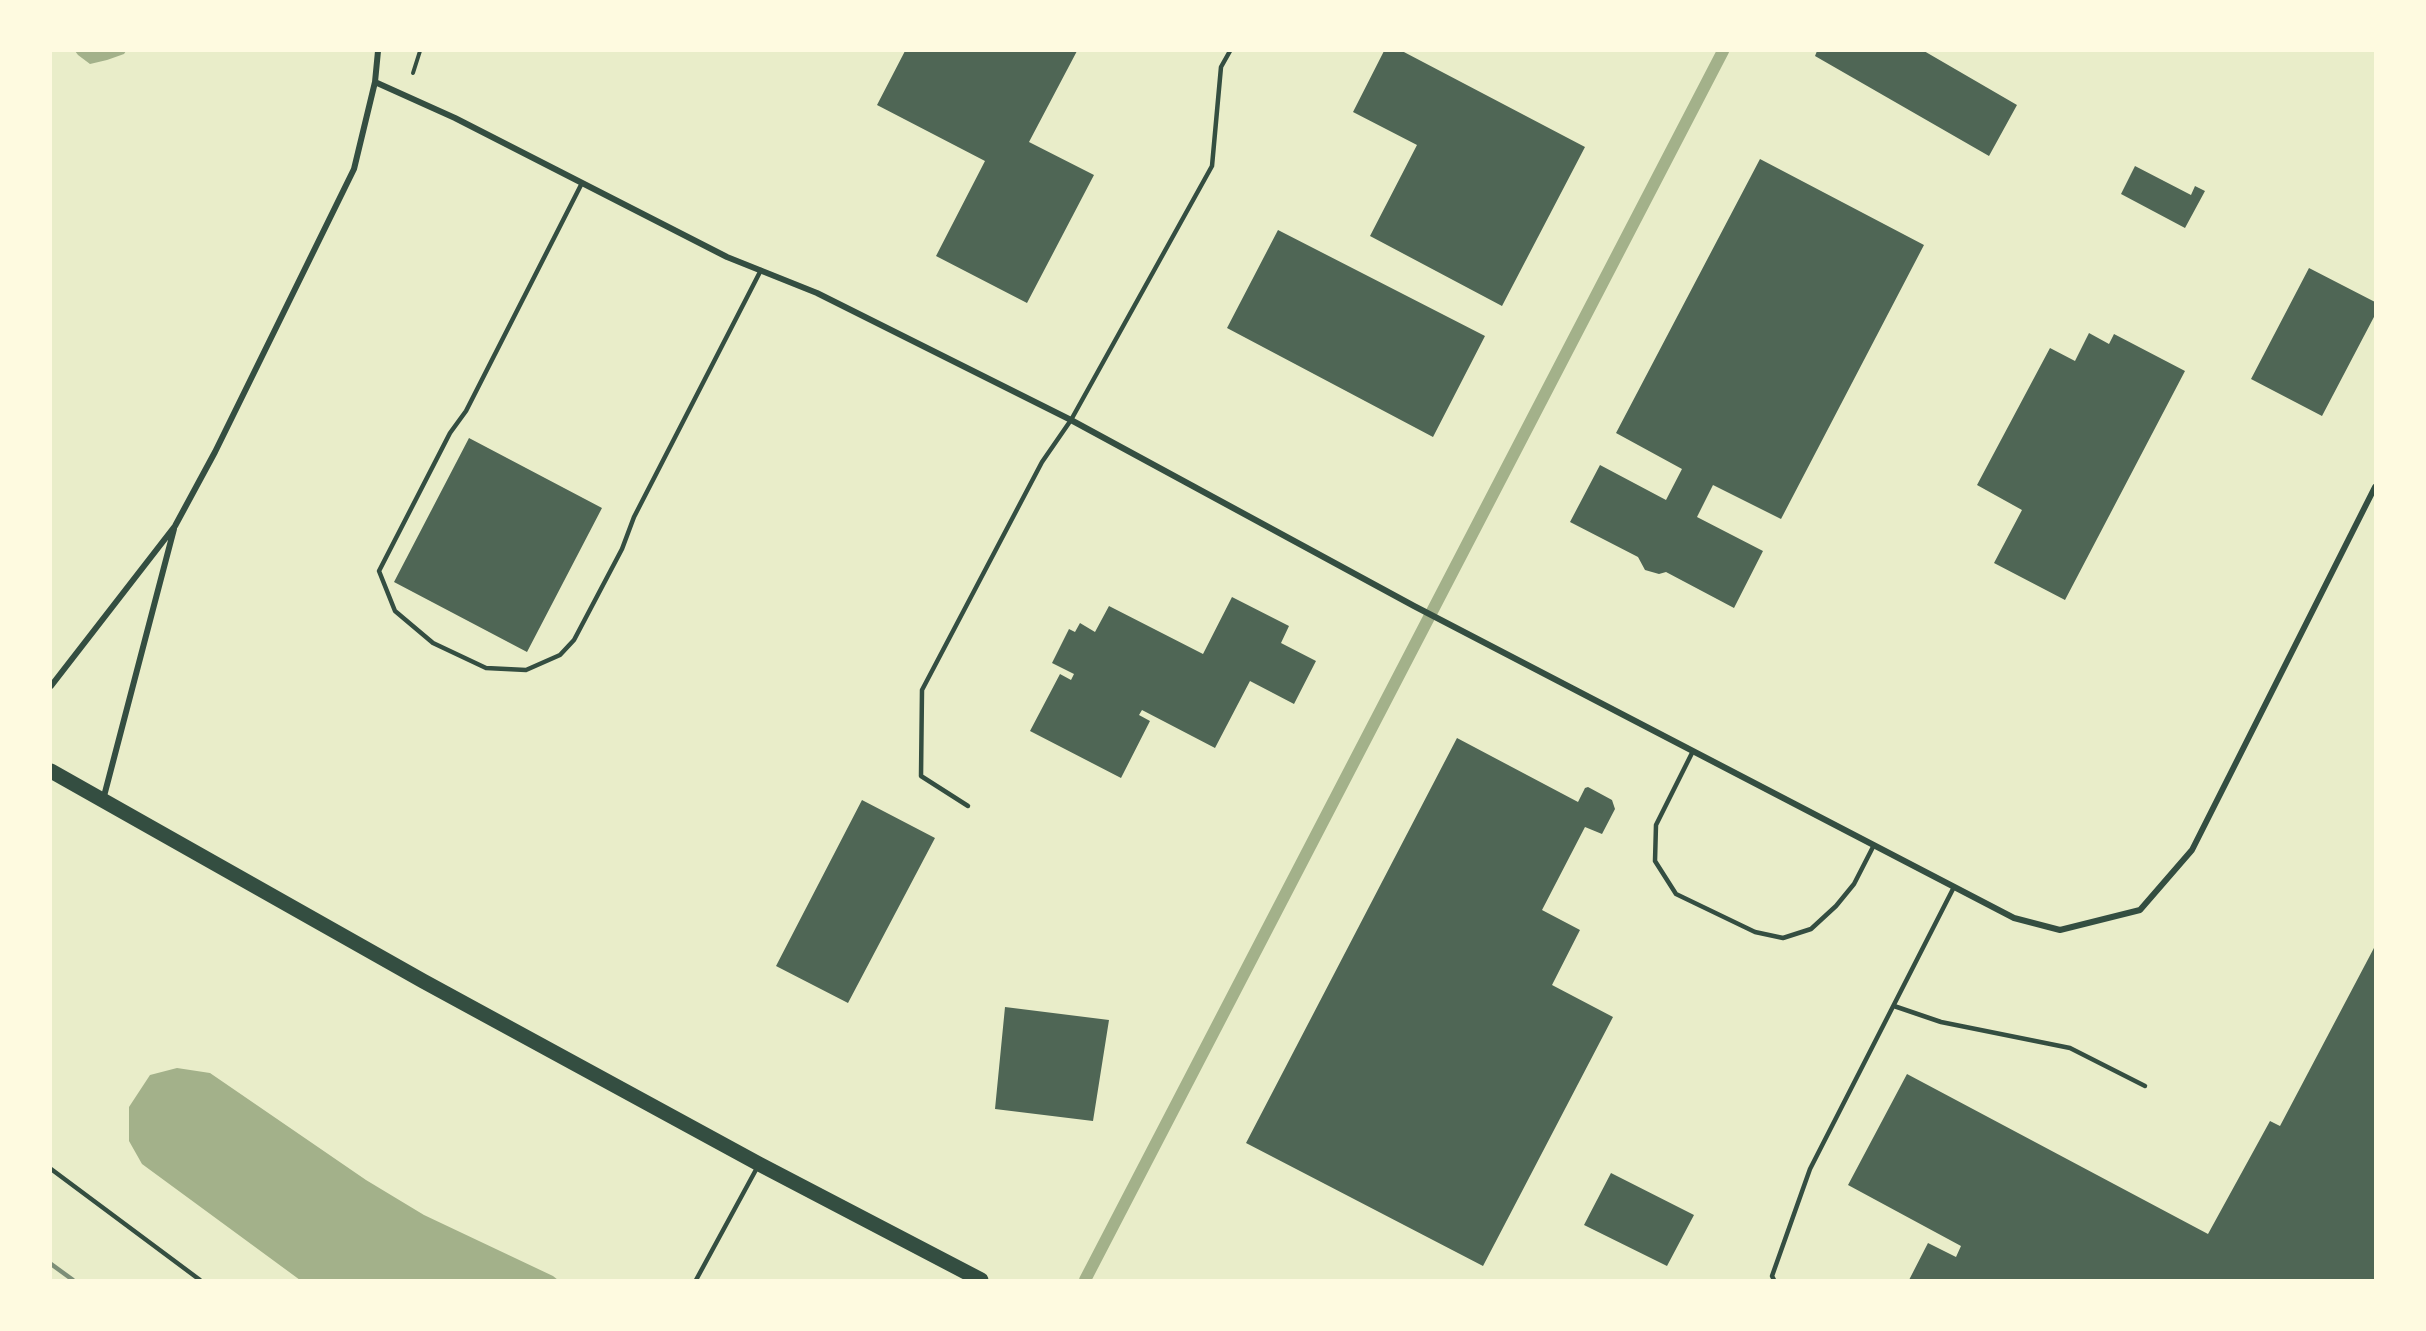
<!DOCTYPE html>
<style>
body{margin:0}
#map{position:relative;width:2426px;height:1331px;overflow:hidden;background:#e9edc9;font-family:Karla,sans-serif}
canvas{display:block}
.frame{position:absolute;inset:0;border:52px solid #fefae0;pointer-events:none}
</style>
<div id="map">
<canvas width="2426" height="1331"></canvas>
<div class="frame"></div>
</div>
<script>
const ctx = document.querySelector('canvas').getContext('2d');
ctx.lineJoin = 'round';
function paint(path, color) {
  ctx.fillStyle = color;
  ctx.fill(path, 'evenodd');
}
function shape(rows) {
  const path = new Path2D();
  for (const r of rows) {
    path.moveTo(r[0], r[1]);
    for (let i = 2; i < r.length; i += 2) path.lineTo(r[i], r[i + 1]);
  }
  return path;
}
function trace(path, color, width, dash) {
  ctx.strokeStyle = color;
  ctx.lineWidth = width;
  ctx.lineCap = dash ? 'butt' : 'round';
  ctx.setLineDash(dash || []);
  ctx.stroke(path);
}
paint(shape([
 [75,51,126,51,124,54,107,60,90,64,78,55],
 [177,1068,210,1073,366,1180,424,1215,553,1276,558,1280,300,1280,142,1164,129,1141,129,1107,150,1075]
]), '#a3b18a');
trace(shape([
 [1085,1280,1723,51]
]), '#a3b18a', 12);
paint(shape([
 [905,51,1077,51,1029,142,1094,175,1027,303,936,256,985,161,877,105],
 [1384,51,1402,51,1585,147,1502,306,1370,236,1417,145,1353,112],
 [1817,51,1924,51,2017,105,1989,156,1815,56],
 [1760,159,1924,245,1781,519,1713,485,1697,517,1763,551,1734,608,1666,572,1659,574,1645,570,1638,557,1570,522,1600,465,1666,500,1682,469,1616,433],
 [2135,166,2191,195,2195,186,2205,191,2185,228,2121,194],
 [1278,230,1485,336,1433,437,1227,328],
 [2309,268,2375,302,2375,315,2322,416,2251,379],
 [2089,333,2109,344,2114,334,2185,371,2065,600,1994,563,2022,510,1977,485,2050,348,2075,361],
 [469,438,602,508,527,652,394,582],
 [1232,597,1289,626,1281,643,1316,661,1294,704,1250,681,1215,748,1142,710,1139,715,1150,721,1121,778,1030,731,1060,674,1071,680,1074,674,1052,663,1069,629,1075,632,1080,623,1095,632,1109,606,1203,654],
 [1457,738,1578,802,1585,788,1588,787,1612,800,1615,809,1602,834,1585,827,1542,910,1580,930,1552,985,1613,1017,1483,1266,1246,1143],
 [862,800,935,838,848,1003,776,966],
 [2375,946,2375,1280,1909,1280,1928,1243,1956,1257,1961,1246,1848,1185,1907,1074,2208,1234,2270,1121,2280,1126],
 [1005,1007,1109,1020,1093,1121,995,1109],
 [1611,1173,1694,1215,1667,1266,1584,1225]
]), '#4f6655');
trace(shape([
 [413,73,420,51]
]), '#344e41', 4);
trace(shape([
 [582,183,466,411,450,433,379,571,395,611,433,643,486,668,526,670,560,655,574,640,622,549,634,517,761,270],
 [1693,751,1656,825,1655,861,1676,894,1755,932,1783,938,1811,929,1836,906,1854,884,1874,845],
 [968,806,921,776,922,690,1042,462,1071,420,1212,166,1221,67,1230,51],
 [1894,1006,1941,1022,2070,1048,2145,1086],
 [51,1169,200,1280],
 [696,1280,758,1166],
 [1774,1280,1772,1276,1810,1169,1954,887]
]), '#344e41', 4.5);
trace(shape([
 [375,82,455,118,727,257,817,293,1071,420,1414,606,2014,918,2060,930,2140,910,2192,850,2375,487],
 [51,686,175,526,215,452,354,169,375,82,378,51],
 [103,800,174,529]
]), '#344e41', 6);
trace(shape([
 [51,771,423,981,759,1164,981,1280]
]), '#344e41', 15);
trace(shape([
 [51,1264,73,1280]
]), '#7c8e77', 4.5);
</script>
